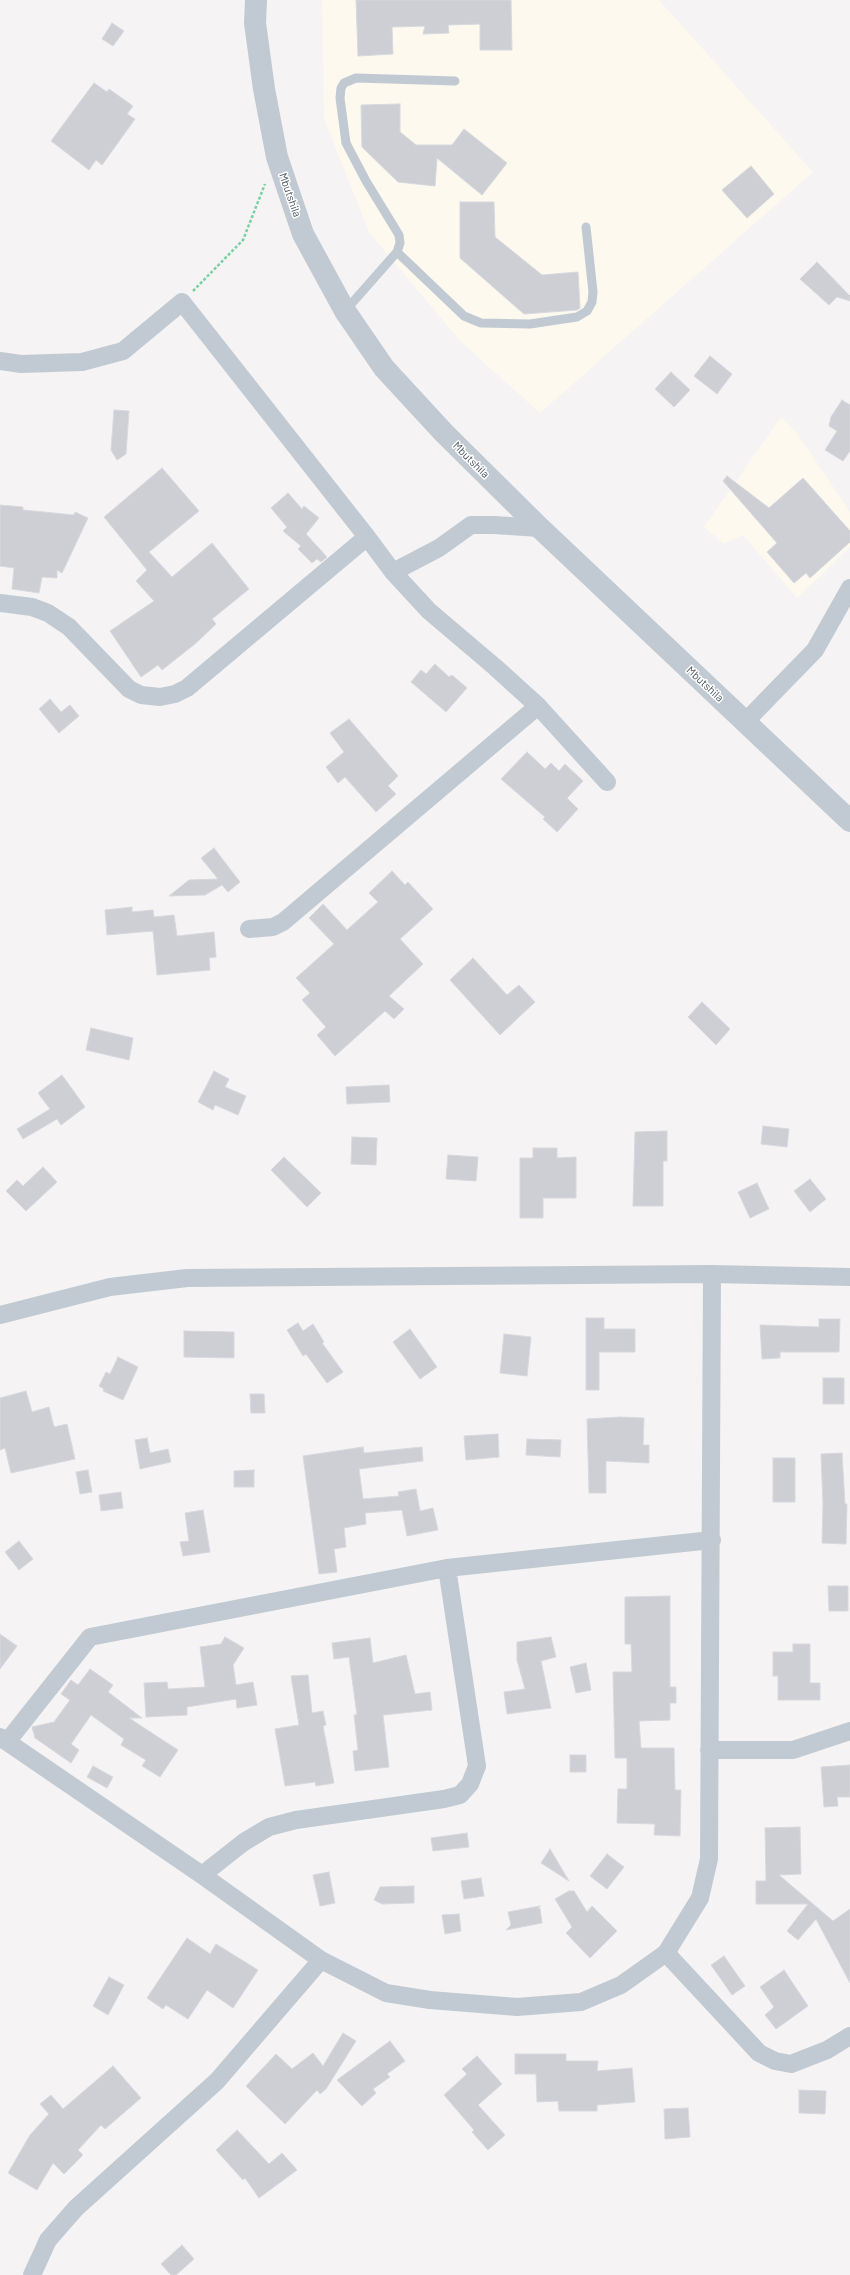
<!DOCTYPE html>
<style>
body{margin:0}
canvas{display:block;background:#f5f3f3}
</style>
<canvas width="850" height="2275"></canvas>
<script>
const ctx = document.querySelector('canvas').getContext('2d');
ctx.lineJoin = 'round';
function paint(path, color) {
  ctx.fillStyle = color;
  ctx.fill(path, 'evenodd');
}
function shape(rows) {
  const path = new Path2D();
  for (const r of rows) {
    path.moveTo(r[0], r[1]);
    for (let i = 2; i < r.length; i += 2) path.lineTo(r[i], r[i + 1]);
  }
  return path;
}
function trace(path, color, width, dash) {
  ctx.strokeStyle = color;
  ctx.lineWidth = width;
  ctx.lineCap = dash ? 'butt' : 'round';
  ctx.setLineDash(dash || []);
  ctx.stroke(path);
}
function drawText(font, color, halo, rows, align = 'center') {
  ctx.font = font + ' Barlow,sans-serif';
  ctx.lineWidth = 3;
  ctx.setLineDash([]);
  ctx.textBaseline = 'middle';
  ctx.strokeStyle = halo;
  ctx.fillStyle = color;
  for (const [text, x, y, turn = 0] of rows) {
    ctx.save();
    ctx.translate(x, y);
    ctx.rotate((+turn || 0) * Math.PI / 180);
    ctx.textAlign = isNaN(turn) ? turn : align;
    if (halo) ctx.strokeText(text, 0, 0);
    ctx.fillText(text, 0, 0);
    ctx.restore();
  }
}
paint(shape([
 [322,0,659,0,813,172,540,413,461,342,369,232,324,119],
 [781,417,797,433,850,512,850,547,797,598,743,535,724,544,704,527]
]), '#fdf9ef');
const building = shape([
 [356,0,511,0,512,50,480,50,480,24,448,25,449,33,423,34,425,26,392,27,393,54,358,56,356,0],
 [112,23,124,31,113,46,102,39,112,23],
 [94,83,107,92,109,89,133,106,127,114,135,119,102,165,96,160,89,170,51,141,94,83],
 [400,104,400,132,416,145,452,145,464,129,507,163,482,195,437,158,435,186,398,182,362,147,361,105,400,104],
 [751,166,774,194,747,218,722,190,751,166],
 [460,202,494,202,495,237,542,275,578,272,580,308,577,310,524,314,460,258,460,202],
 [817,262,850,296,850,301,837,297,829,305,800,279,817,262],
 [710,356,732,374,717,394,694,376,710,356],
 [671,372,690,390,674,407,655,389,671,372],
 [842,400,850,405,850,451,843,461,825,450,837,431,829,426,831,417,842,400],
 [114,410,129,411,126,454,117,460,111,450,114,410],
 [162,468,199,511,149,552,172,577,212,543,249,589,212,619,216,624,195,644,162,670,158,665,141,677,110,631,154,601,136,581,147,570,104,517,162,468],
 [727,476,769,508,803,478,850,531,850,542,810,578,806,573,794,583,767,552,777,543,723,481,727,476],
 [288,493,302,509,304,506,319,518,306,534,327,557,321,562,317,559,312,563,298,549,301,546,283,531,287,527,271,508,288,493],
 [0,505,23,507,23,510,74,515,75,512,88,518,62,573,57,570,57,578,42,577,39,593,12,589,14,568,0,566,0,505],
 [435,664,449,677,452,675,467,688,446,712,411,682,421,670,426,674,435,664],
 [50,699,61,712,70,705,79,716,59,733,39,709,50,699],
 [349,719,398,776,388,786,396,794,376,812,345,777,338,783,326,767,344,752,330,733,349,719],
 [527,752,545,769,551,763,559,771,565,764,583,781,567,798,578,809,557,832,543,819,545,817,501,779,527,752],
 [214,848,240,882,228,892,222,885,205,895,169,896,189,880,218,879,201,858,214,848],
 [392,871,405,885,408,882,433,909,400,939,423,964,389,996,404,1009,394,1019,385,1011,335,1056,317,1035,326,1027,302,1000,310,993,296,978,334,944,309,918,323,904,347,930,378,902,369,893,392,871],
 [132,907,132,912,153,910,154,917,174,915,177,936,214,932,216,957,209,958,210,970,157,975,153,931,107,935,105,910,132,907],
 [473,958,507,995,519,985,535,1002,500,1035,450,980,473,958],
 [702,1002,730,1029,716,1045,688,1017,702,1002],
 [91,1028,133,1038,129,1060,86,1050,91,1028],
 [214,1071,229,1079,225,1087,246,1096,238,1115,215,1105,213,1110,198,1102,214,1071],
 [62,1075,85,1107,61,1125,57,1119,23,1139,17,1129,50,1109,38,1093,62,1075],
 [389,1085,390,1102,347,1104,346,1087,389,1085],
 [763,1126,789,1129,787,1147,761,1144,763,1126],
 [667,1131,667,1161,663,1161,663,1206,633,1206,635,1132,667,1131],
 [352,1137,377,1138,376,1165,351,1164,352,1137],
 [533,1148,557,1148,557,1158,576,1157,576,1198,543,1198,543,1218,520,1218,520,1158,533,1158,533,1148],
 [448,1155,478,1157,476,1181,446,1179,448,1155],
 [284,1157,321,1193,307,1207,271,1170,284,1157],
 [43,1167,57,1182,26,1211,6,1191,17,1180,23,1186,43,1167],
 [810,1179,826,1199,810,1212,794,1191,810,1179],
 [757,1183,769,1209,750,1218,738,1192,757,1183],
 [586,1318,604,1318,604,1329,635,1329,635,1352,599,1352,599,1390,586,1390,586,1318],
 [819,1319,840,1319,839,1352,780,1352,780,1358,762,1359,760,1325,819,1327,819,1319],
 [298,1323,303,1331,313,1324,324,1342,322,1343,343,1372,327,1383,306,1354,303,1356,287,1330,298,1323],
 [410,1329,437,1367,420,1379,393,1342,410,1329],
 [184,1331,234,1332,234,1358,184,1357,184,1331],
 [504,1334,531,1337,527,1376,500,1373,504,1334],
 [118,1357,138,1367,123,1400,103,1391,104,1389,99,1386,106,1372,110,1374,118,1357],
 [823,1378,844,1378,844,1404,823,1404,823,1378],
 [26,1391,32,1412,49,1407,54,1427,67,1424,75,1459,11,1473,5,1448,0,1450,0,1398,26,1391],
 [250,1394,264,1394,265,1413,251,1413,250,1394],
 [620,1417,644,1418,643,1445,649,1445,649,1463,606,1461,606,1493,589,1493,587,1419,620,1417],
 [498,1434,499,1457,466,1460,464,1436,498,1434],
 [147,1438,150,1453,168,1449,171,1462,140,1469,135,1440,147,1438],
 [527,1439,561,1440,560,1457,526,1455,527,1439],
 [363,1447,364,1453,422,1447,423,1461,359,1469,363,1499,399,1496,398,1492,416,1489,420,1511,433,1508,438,1530,407,1536,402,1510,365,1513,366,1524,344,1528,346,1547,334,1549,337,1572,319,1574,303,1456,363,1447],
 [842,1453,845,1504,847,1504,846,1544,822,1543,823,1505,821,1454,842,1453],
 [773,1458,795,1458,795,1502,773,1502,773,1458],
 [88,1470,92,1492,80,1494,76,1472,88,1470],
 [254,1470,254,1487,234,1487,234,1471,254,1470],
 [121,1492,123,1508,101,1511,99,1495,121,1492],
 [203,1510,210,1552,183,1556,180,1542,189,1541,185,1513,203,1510],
 [19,1541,33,1559,19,1570,5,1552,19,1541],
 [828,1586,848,1586,848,1611,829,1611,828,1586],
 [670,1596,670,1687,676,1687,676,1703,670,1703,670,1720,639,1721,641,1748,674,1748,675,1790,681,1790,680,1836,654,1835,655,1824,617,1823,618,1789,627,1789,627,1758,615,1758,613,1672,632,1672,631,1644,625,1644,625,1597,670,1596],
 [0,1634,17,1646,0,1669,0,1634],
 [225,1637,244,1648,233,1665,236,1685,253,1682,257,1705,237,1708,236,1699,187,1707,187,1715,146,1717,144,1683,167,1682,168,1689,205,1687,200,1647,221,1644,225,1637],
 [551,1637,556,1657,541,1661,551,1708,507,1714,504,1692,525,1689,517,1660,517,1642,551,1637],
 [370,1638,373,1663,406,1655,415,1694,430,1692,432,1710,383,1715,389,1767,355,1771,353,1751,358,1750,354,1715,357,1715,349,1657,334,1659,332,1643,370,1638],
 [793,1644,810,1644,810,1683,820,1683,820,1700,778,1700,778,1676,773,1676,773,1652,793,1652,793,1644],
 [586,1663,591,1690,576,1693,570,1667,586,1663],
 [90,1669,113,1685,108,1692,142,1718,129,1718,178,1750,160,1777,142,1766,146,1760,121,1745,124,1739,91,1715,71,1744,79,1750,71,1763,35,1738,32,1727,54,1722,70,1700,61,1694,71,1680,78,1685,90,1669],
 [308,1675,312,1713,323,1711,326,1725,323,1726,334,1783,316,1786,315,1782,285,1786,275,1729,299,1725,291,1676,308,1675],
 [570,1755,586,1755,586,1772,570,1772,570,1755],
 [850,1765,850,1797,837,1797,838,1806,824,1807,821,1767,850,1765],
 [93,1766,113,1777,107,1788,87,1777,93,1766],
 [800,1827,801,1874,779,1875,833,1921,850,1909,850,1983,816,1919,798,1940,787,1931,808,1904,756,1904,756,1881,766,1881,765,1828,800,1827],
 [467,1833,469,1847,433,1851,431,1838,467,1833],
 [550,1849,569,1881,541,1863,550,1849],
 [607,1854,624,1867,607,1889,590,1876,607,1854],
 [329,1872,335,1903,320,1906,313,1875,329,1872],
 [481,1878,484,1896,464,1899,461,1881,481,1878],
 [414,1886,414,1903,382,1904,374,1900,380,1887,414,1886],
 [569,1891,574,1891,587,1912,592,1906,617,1931,590,1958,566,1933,572,1927,555,1899,569,1891],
 [540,1906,538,1909,540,1908,542,1923,506,1930,511,1925,508,1912,540,1906],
 [459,1914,461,1931,445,1934,442,1915,459,1914],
 [187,1938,210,1954,216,1944,258,1970,233,2008,207,1990,188,2019,166,2005,163,2009,147,1998,187,1938],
 [724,1956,745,1986,732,1995,711,1965,724,1956],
 [784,1970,808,2006,776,2029,765,2015,774,2007,760,1987,784,1970],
 [109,1977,124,1985,108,2015,93,2006,109,1977],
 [343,2033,356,2041,326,2089,320,2094,317,2090,285,2124,246,2086,276,2054,292,2069,313,2053,323,2066,343,2033],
 [390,2041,405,2061,387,2074,390,2077,373,2089,376,2093,362,2106,337,2080,390,2041],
 [515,2054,566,2054,566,2061,598,2061,597,2071,632,2068,635,2102,597,2105,597,2111,559,2111,558,2101,537,2102,536,2074,515,2074,515,2054],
 [477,2056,502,2084,478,2105,505,2135,488,2150,472,2132,474,2130,444,2095,467,2074,462,2069,477,2056],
 [113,2066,141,2098,105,2129,101,2125,78,2150,83,2155,64,2174,53,2163,37,2190,8,2173,30,2135,49,2114,40,2104,51,2095,63,2109,113,2066],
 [799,2090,826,2091,825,2114,799,2113,799,2090],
 [688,2108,690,2137,665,2139,664,2109,688,2108],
 [237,2130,269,2164,282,2153,297,2170,259,2198,245,2178,243,2180,216,2150,237,2130],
 [182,2245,194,2259,176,2275,171,2275,161,2264,182,2245]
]);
paint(building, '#cdcfd5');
trace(building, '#d7d9de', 1);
trace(shape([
 [193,291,243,240,265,184]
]), '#7ad0a6', 2.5, [3, 2]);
trace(shape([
 [397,252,464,316,481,323,530,324,577,317,587,311,592,302,593,292,586,227],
 [345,311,397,252,400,243,399,235,366,181,346,143,340,98,341,88,344,83,356,78,455,81]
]), '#c1cad2', 9);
trace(shape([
 [0,361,21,364,82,362,123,351,182,302,367,537,187,688,175,694,160,697,141,695,129,689,69,627,48,613,32,607,0,603],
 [367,537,393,572,439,548,471,525,494,525,540,528],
 [393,572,429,611,495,667,538,706,607,782],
 [745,722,815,650,850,588],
 [249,929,273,927,283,922,538,706],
 [0,1315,110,1287,187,1278,712,1274,850,1277],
 [0,1737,202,1875,321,1960,386,1993,430,2000,517,2007,581,2002,621,1985,666,1953,700,1898,709,1859,712,1274],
 [7,1742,90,1637,447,1568,712,1540],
 [709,1750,793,1750,850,1731],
 [202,1875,244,1842,269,1827,296,1820,444,1799,460,1795,470,1784,477,1766,447,1568],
 [666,1953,759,2053,775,2061,791,2064,827,2050,850,2036],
 [32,2275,48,2240,76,2208,217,2081,321,1960]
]), '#c1cad2', 18);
trace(shape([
 [256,0,255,23,264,89,277,157,303,234,345,311,384,368,444,433,540,528,850,821]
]), '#c1cad2', 22);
drawText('11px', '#4a5661', '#fff', [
 ["Mbutshila",290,195,71],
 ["Mbutshila",471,460,45],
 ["Mbutshila",705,684,43]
]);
</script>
